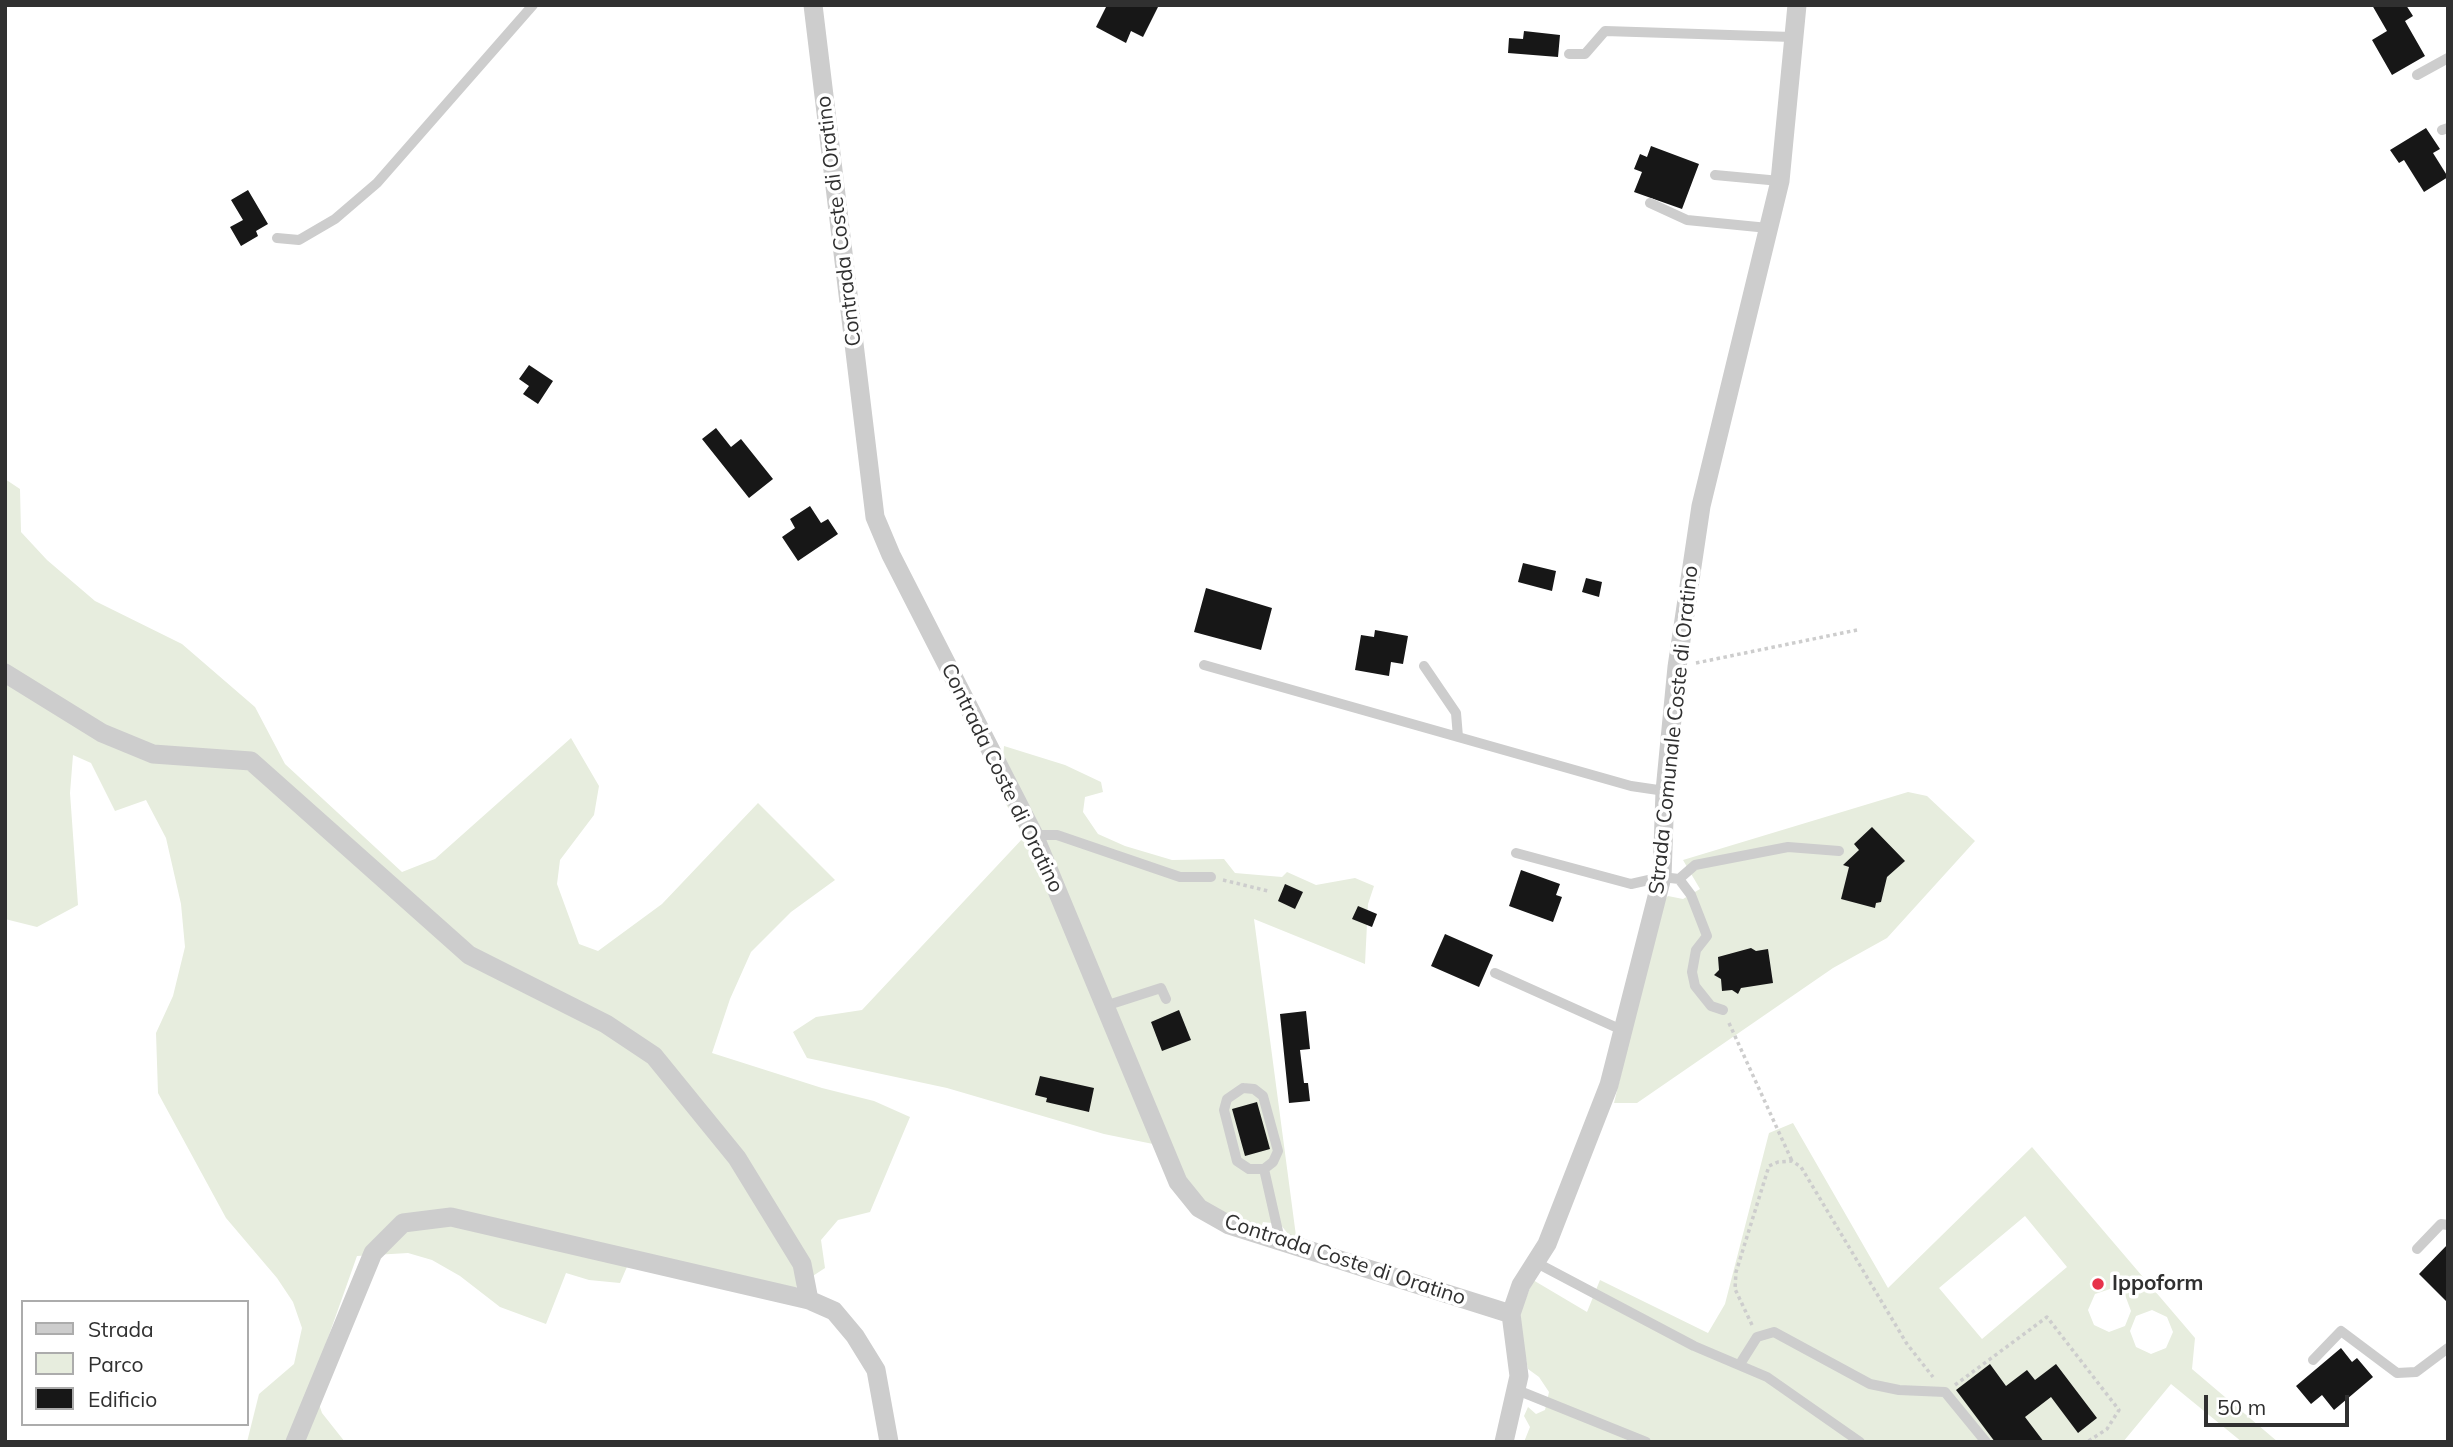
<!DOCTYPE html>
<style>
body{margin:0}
#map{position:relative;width:2453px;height:1447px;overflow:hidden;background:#fff;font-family:Mulish,sans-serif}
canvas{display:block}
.frame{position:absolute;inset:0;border:7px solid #303030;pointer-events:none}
.legend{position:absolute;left:21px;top:1300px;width:228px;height:126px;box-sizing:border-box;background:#fff;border:2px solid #acacac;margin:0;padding:9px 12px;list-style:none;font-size:21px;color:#303030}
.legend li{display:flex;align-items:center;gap:14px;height:35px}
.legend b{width:35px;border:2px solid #acacac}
.scale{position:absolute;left:2204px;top:1395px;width:145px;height:32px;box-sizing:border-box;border:4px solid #303030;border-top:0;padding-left:9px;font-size:21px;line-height:24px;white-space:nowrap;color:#303030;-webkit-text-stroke:5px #fff;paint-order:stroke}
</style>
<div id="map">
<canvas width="2453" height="1447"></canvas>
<div class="frame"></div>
<ul class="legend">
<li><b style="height:9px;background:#cdcdcd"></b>Strada</li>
<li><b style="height:19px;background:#e7edde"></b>Parco</li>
<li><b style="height:19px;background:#171717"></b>Edificio</li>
</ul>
<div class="scale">50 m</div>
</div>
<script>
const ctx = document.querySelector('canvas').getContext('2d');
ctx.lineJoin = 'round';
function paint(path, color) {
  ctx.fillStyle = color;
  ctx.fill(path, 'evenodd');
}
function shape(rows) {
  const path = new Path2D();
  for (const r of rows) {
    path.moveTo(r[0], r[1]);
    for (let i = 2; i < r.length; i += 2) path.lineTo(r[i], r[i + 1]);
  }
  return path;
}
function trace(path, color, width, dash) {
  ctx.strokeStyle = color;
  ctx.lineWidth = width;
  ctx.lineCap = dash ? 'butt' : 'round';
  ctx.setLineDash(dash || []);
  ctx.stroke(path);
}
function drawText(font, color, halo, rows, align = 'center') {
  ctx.font = font + ' Mulish,sans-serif';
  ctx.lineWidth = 7;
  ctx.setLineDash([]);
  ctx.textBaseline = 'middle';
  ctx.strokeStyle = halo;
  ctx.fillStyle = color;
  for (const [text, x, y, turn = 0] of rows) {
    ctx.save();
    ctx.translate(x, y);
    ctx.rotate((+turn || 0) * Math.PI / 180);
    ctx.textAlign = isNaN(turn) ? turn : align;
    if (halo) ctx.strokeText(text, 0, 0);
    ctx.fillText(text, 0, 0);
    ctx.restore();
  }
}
paint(shape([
 [5,479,20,489,21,532,47,560,95,601,182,644,255,707,285,764,402,872,435,859,571,738,599,786,594,815,560,860,557,884,579,944,598,951,662,904,758,803,835,880,791,912,751,952,730,999,712,1053,822,1088,874,1101,910,1117,870,1212,838,1220,821,1240,825,1268,793,1289,633,1253,620,1283,589,1280,566,1273,546,1324,500,1307,460,1276,432,1260,408,1253,357,1256,312,1383,322,1413,345,1442,247,1442,259,1394,294,1364,302,1328,293,1302,277,1278,226,1218,158,1093,156,1033,173,996,185,947,181,904,166,838,146,800,115,811,91,763,73,755,70,793,78,905,37,927,5,919],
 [1004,746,1065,765,1101,782,1103,792,1085,797,1083,812,1098,834,1125,846,1172,860,1224,859,1235,873,1282,877,1287,872,1316,885,1355,878,1374,886,1368,904,1365,964,1254,919,1296,1236,1289,1235,1280,1224,1263,1222,1259,1232,1200,1205,1153,1144,1104,1134,947,1088,807,1058,793,1032,816,1017,862,1010,1024,837,1000,793],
 [1908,792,1927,796,1975,841,1887,938,1833,968,1637,1103,1614,1103,1663,901,1668,896,1683,899,1700,889,1683,860],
 [1793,1123,1888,1288,2032,1147,2195,1338,2192,1369,2278,1442,2242,1442,2171,1384,2123,1442,1524,1442,1530,1427,1524,1416,1528,1407,1536,1414,1545,1410,1549,1392,1539,1377,1528,1369,1521,1334,1520,1314,1533,1280,1587,1312,1600,1280,1708,1333,1725,1304,1769,1133],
 [2025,1216,2067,1267,1982,1339,1939,1288],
 [2110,1289,2125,1295,2131,1311,2125,1326,2109,1332,2094,1325,2088,1310,2095,1294],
 [2152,1310,2167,1317,2173,1332,2166,1348,2151,1354,2136,1347,2130,1331,2136,1316]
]), '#e7edde');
paint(shape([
 [1107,5,1159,5,1143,37,1131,31,1126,43,1096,27],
 [2372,5,2406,5,2413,16,2405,21,2425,56,2392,75,2372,40,2387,31],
 [1524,31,1560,35,1558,57,1508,53,1509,38,1523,39],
 [2426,128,2440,149,2433,153,2448,177,2424,192,2404,160,2399,163,2390,150],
 [1651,146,1699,164,1682,209,1634,192,1642,172,1634,169,1640,154,1647,157],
 [248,190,268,224,256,231,258,236,241,246,230,227,243,220,231,200],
 [529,365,553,381,538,404,523,394,529,386,519,379],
 [716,428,731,447,741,439,773,479,749,498,702,439],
 [810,506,821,523,828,519,838,534,798,561,782,537,795,528,790,519],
 [1523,563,1556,571,1552,591,1518,582],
 [1586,578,1602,582,1599,597,1582,592],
 [1206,588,1272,608,1261,650,1194,632],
 [1375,630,1408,636,1403,664,1391,662,1389,676,1355,670,1361,635,1374,637],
 [1872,827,1905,861,1887,877,1881,902,1876,903,1875,908,1841,899,1849,867,1843,865,1859,850,1854,844],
 [1521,870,1560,884,1556,895,1562,897,1553,922,1509,906],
 [1285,884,1303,892,1295,909,1278,901],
 [1358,906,1377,914,1372,927,1352,919],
 [1445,934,1493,955,1479,987,1431,966],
 [1751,948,1756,951,1768,949,1773,983,1741,988,1738,994,1732,990,1722,991,1721,979,1714,975,1719,970,1718,957],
 [1179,1010,1191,1040,1162,1051,1151,1022],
 [1306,1011,1310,1049,1300,1050,1304,1083,1308,1083,1310,1101,1289,1103,1280,1014],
 [1040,1076,1094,1088,1089,1112,1046,1102,1047,1098,1035,1095],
 [1257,1102,1270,1149,1245,1156,1232,1109],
 [2448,1244,2448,1303,2419,1274],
 [2341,1348,2352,1362,2357,1358,2373,1377,2334,1410,2322,1395,2311,1404,2296,1386],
 [1990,1364,2006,1386,2027,1370,2035,1380,2056,1364,2097,1418,2078,1433,2051,1397,2025,1417,2044,1442,1995,1442,1956,1390]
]), '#171717');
trace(shape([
 [1696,663,1857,630],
 [1223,880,1268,891],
 [1729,1023,1792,1161],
 [1752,1325,1735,1289,1736,1272,1769,1166,1778,1162,1792,1161,1801,1167,1907,1344,1933,1377],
 [1955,1385,2047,1317,2119,1410,2107,1429,2087,1442]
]), '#cdcdcd', 3.5, [3.5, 3.5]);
trace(shape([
 [1569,54,1585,54,1605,31,1792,37],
 [2417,75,2448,58],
 [2442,130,2448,128],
 [1715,175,1780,181],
 [1650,203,1687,220,1768,228],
 [277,238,299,240,335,219,377,183,533,5],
 [1204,665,1631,786,1665,791],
 [1424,666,1456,713,1458,737],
 [1034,835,1057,835,1180,877,1211,877],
 [1516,853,1631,884,1662,877,1679,879,1691,895,1707,936,1696,950,1692,972,1695,986,1711,1006,1723,1010],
 [1679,879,1695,865,1788,847,1839,851],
 [1495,973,1622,1030],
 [1105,1006,1161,988,1166,999],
 [1243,1088,1254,1089,1263,1096,1278,1151,1273,1162,1264,1169,1249,1169,1237,1161,1224,1110,1227,1099,1243,1088],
 [1264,1169,1280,1240],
 [2417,1249,2441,1224,2448,1225],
 [1535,1262,1694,1346,1767,1377,1860,1442],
 [2313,1360,2341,1331,2397,1373,2416,1372,2448,1348],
 [1740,1364,1757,1337,1774,1332,1870,1384,1899,1390,1945,1392,1986,1442],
 [1517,1390,1646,1442]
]), '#cdcdcd', 10);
trace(shape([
 [813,5,875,517,891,555,1034,835,1178,1182,1199,1208,1229,1225,1511,1314],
 [5,673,102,733,153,754,251,761,469,955,606,1024,654,1056,737,1158,802,1264,809,1300],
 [295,1442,373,1253,403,1223,451,1217,809,1300,834,1311,855,1336,876,1370,889,1442],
 [1504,1442,1519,1376,1511,1314,1521,1285,1547,1244,1609,1085,1662,877,1665,791,1677,667,1701,506,1780,181,1797,5]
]), '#cdcdcd', 19);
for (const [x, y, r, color] of [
 [2098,1284,7,"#e7324a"]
]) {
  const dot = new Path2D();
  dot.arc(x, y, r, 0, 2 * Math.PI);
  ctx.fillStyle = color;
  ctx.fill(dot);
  trace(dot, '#fff', 2.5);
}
drawText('21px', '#303030', '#fff', [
 ["Contrada Coste di Oratino",839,221,-97],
 ["Strada Comunale Coste di Oratino",1674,730,-84],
 ["Contrada Coste di Oratino",1002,778,64],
 ["Contrada Coste di Oratino",1345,1260,18]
]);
drawText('bold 21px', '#303030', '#fff', [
 ["Ippoform",2112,1284]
], 'left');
</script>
